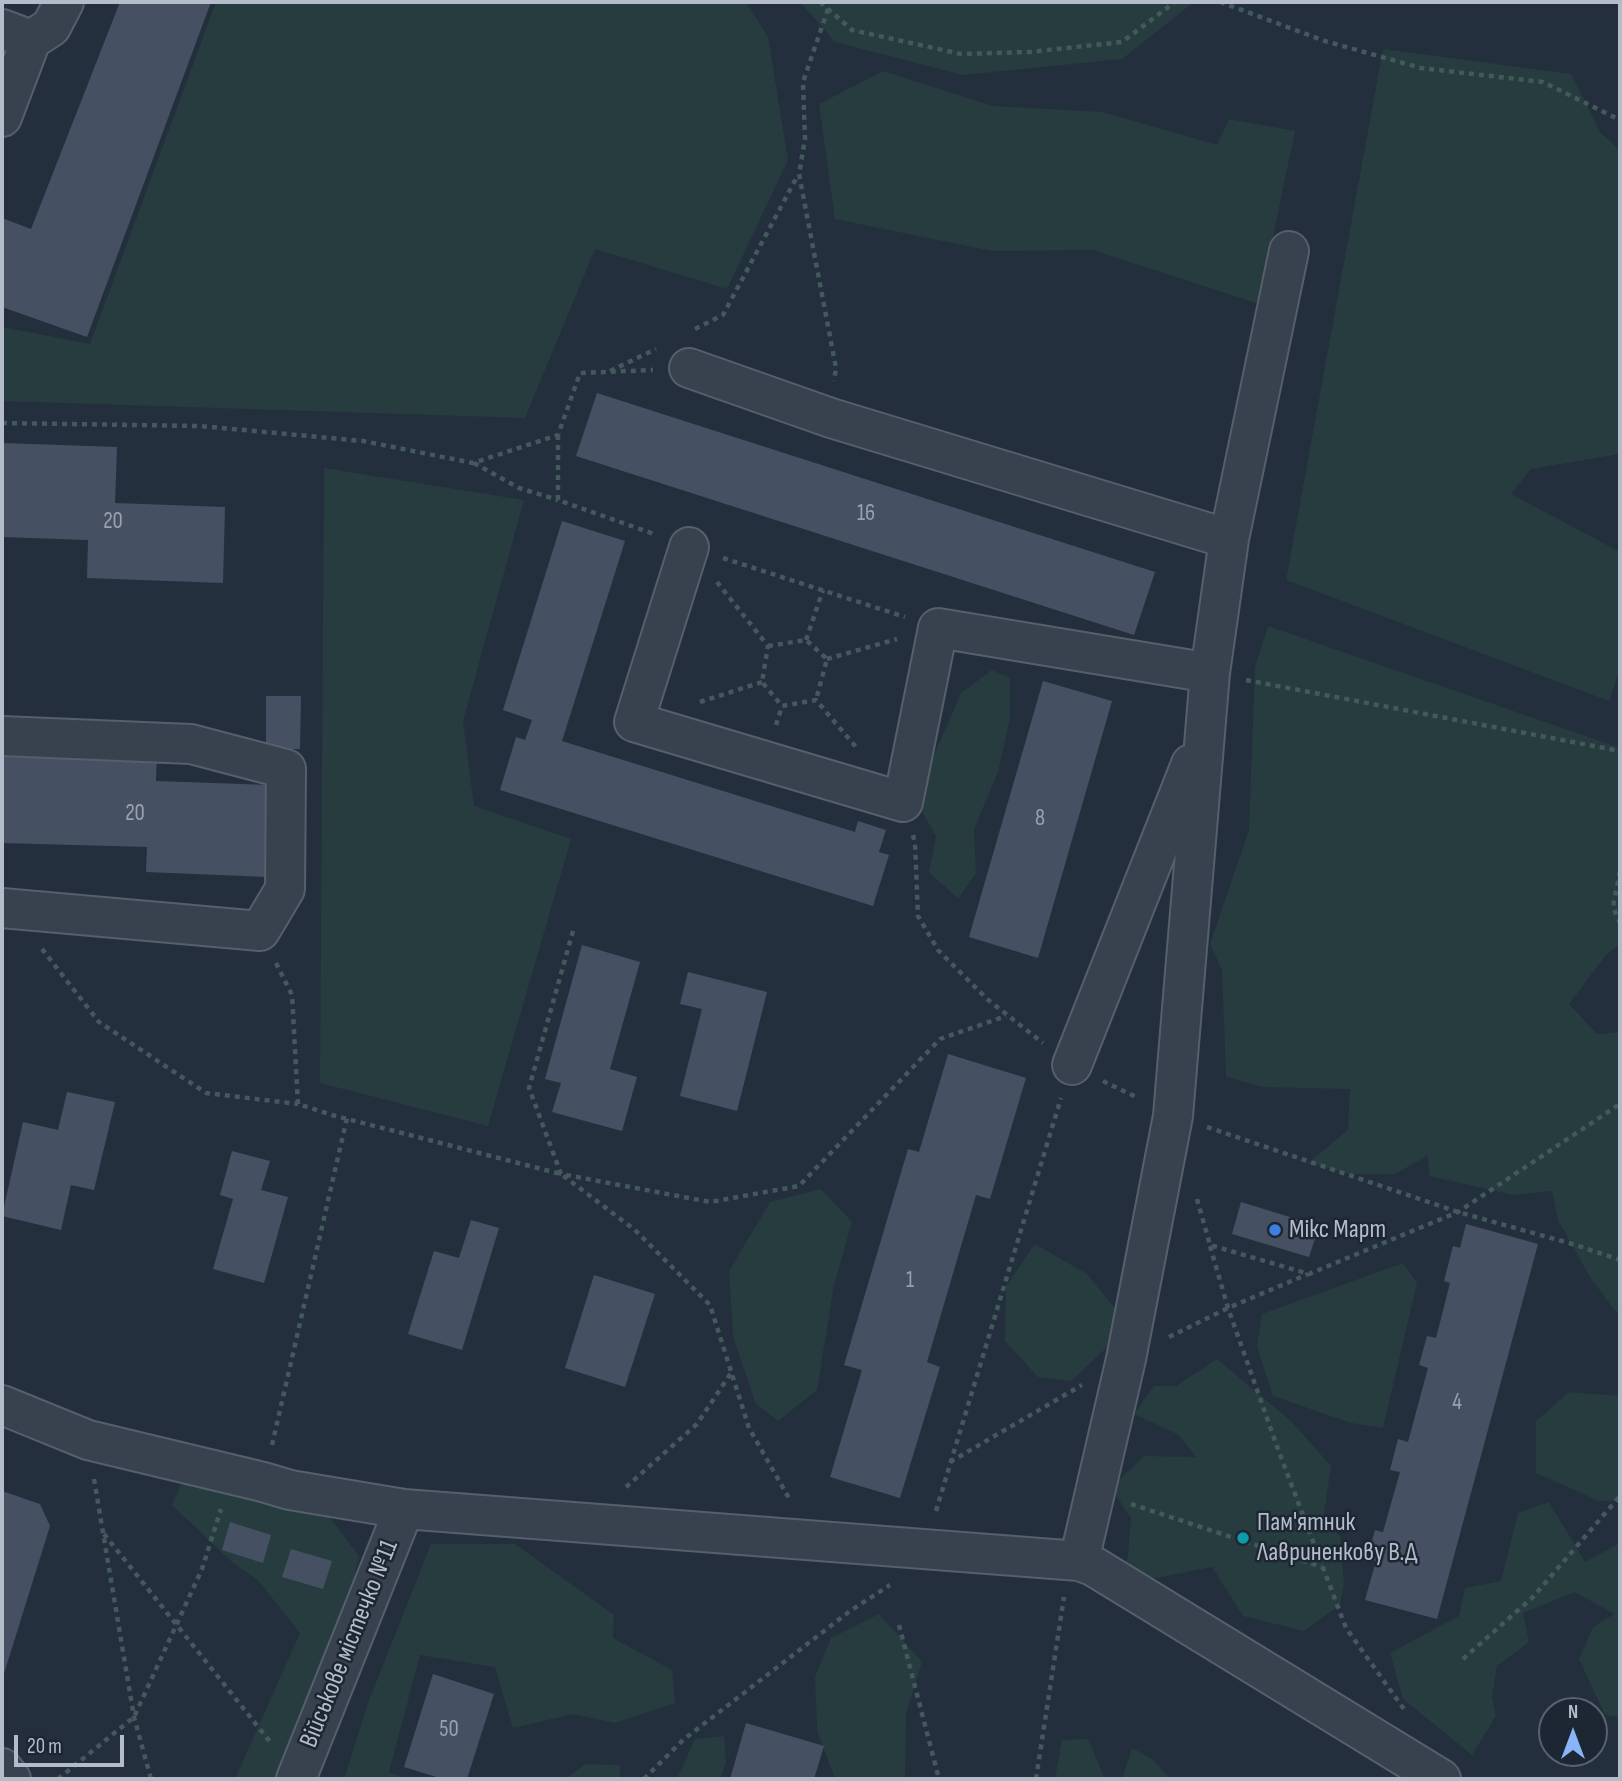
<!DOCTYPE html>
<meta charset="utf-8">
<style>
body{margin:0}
#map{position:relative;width:1622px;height:1781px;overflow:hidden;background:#242f3e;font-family:"Sofia Sans Condensed",sans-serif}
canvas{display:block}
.frame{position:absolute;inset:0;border:4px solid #b4bcc9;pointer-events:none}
.north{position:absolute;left:1538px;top:1697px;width:70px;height:70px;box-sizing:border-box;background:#1d2633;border:2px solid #59626f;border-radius:50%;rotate:0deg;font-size:19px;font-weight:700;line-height:28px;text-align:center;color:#b4bcc9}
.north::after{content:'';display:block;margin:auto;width:24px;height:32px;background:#8ab4f8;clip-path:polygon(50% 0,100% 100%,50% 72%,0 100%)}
.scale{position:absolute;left:14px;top:1735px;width:110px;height:32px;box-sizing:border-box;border:4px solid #b4bcc9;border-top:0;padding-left:9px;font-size:21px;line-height:24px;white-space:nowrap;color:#b4bcc9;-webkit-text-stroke:5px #1d2633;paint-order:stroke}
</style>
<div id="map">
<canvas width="1622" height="1781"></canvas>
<div class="frame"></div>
<div class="north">N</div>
<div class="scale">20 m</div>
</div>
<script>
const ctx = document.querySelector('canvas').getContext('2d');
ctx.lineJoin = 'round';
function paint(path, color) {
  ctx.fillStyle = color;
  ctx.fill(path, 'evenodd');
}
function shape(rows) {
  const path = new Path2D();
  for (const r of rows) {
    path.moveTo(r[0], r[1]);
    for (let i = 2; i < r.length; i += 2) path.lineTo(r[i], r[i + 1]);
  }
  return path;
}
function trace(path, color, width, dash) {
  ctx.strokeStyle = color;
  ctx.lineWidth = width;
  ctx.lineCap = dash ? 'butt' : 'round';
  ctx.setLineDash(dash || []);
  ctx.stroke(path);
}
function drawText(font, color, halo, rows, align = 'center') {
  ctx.font = font + ' "Sofia Sans Condensed",sans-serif';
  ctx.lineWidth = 5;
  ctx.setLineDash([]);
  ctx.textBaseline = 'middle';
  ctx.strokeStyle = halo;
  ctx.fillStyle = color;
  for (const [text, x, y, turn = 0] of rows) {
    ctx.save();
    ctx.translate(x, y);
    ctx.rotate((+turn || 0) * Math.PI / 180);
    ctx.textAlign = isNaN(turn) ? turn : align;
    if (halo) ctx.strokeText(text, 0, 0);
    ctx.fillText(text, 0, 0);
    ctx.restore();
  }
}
paint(shape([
 [216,2,746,2,768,37,788,160,727,289,595,249,525,418,2,401,2,327,90,344],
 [800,2,1194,2,1122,59,963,75,835,42],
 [1383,49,1571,74,1600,132,1620,151,1620,454,1531,469,1511,494,1620,552,1620,669,1609,701,1286,580],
 [883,71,993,106,1103,112,1217,145,1229,119,1295,131,1259,304,1093,250,992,251,835,219,819,104],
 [324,468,524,500,463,721,474,806,571,839,488,1126,320,1083],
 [1268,626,1620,748,1620,944,1606,955,1569,1004,1597,1034,1620,1032,1620,1312,1615,1311,1590,1277,1558,1220,1552,1191,1513,1195,1430,1176,1427,1156,1395,1174,1350,1174,1308,1163,1348,1130,1350,1089,1262,1087,1226,1077,1222,970,1210,944,1249,830,1255,667],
 [992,670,1010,678,1010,718,998,772,974,829,976,873,958,899,929,872,936,836,915,799,961,693],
 [821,1189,852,1222,834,1285,817,1390,778,1421,756,1404,733,1337,729,1271,770,1202],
 [1035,1244,1087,1274,1119,1313,1119,1336,1071,1381,1038,1377,1005,1341,1006,1286],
 [1403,1263,1417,1283,1383,1428,1351,1423,1273,1396,1257,1347,1262,1314],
 [1217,1359,1291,1421,1331,1466,1323,1520,1340,1536,1344,1584,1340,1605,1304,1631,1243,1616,1212,1567,1146,1580,1127,1564,1131,1518,1111,1488,1144,1456,1196,1457,1179,1435,1134,1414,1154,1386,1176,1386],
 [1569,1392,1620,1396,1620,1501,1599,1501,1536,1473,1536,1421],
 [186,1474,325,1511,359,1556,341,1637,282,1779,235,1779,300,1633,258,1580,233,1563,172,1505],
 [1549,1502,1585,1562,1620,1543,1620,1717,1605,1715,1579,1659,1593,1627,1614,1614,1575,1592,1523,1613,1529,1642,1497,1666,1492,1697,1496,1716,1472,1755,1403,1699,1390,1653,1459,1616,1465,1588,1501,1581,1518,1513],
 [431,1544,515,1544,614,1615,613,1638,672,1670,675,1703,615,1723,573,1714,513,1728,495,1667,420,1655,389,1772,407,1779,344,1779,368,1703],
 [879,1614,922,1662,906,1713,905,1779,835,1779,817,1730,815,1677,831,1638],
 [724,1736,726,1763,720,1779,677,1779,695,1739],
 [1088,1739,1105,1779,1055,1779,1062,1740],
 [1132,1748,1152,1759,1171,1779,1122,1779],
 [586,1764,620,1765,620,1779,565,1779]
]), '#263c3f');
paint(shape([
 [120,2,211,2,87,337,2,307,2,218,31,229],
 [597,393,1155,572,1134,635,576,456],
 [2,443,117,447,115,503,225,507,223,583,87,578,88,540,2,537],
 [562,521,625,541,562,741,855,832,858,821,886,830,879,852,889,855,873,906,500,790,516,737,525,740,532,720,503,710],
 [1043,681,1112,701,1038,958,969,937],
 [266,696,301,696,300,749,266,749],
 [2,746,157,752,156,781,270,785,267,877,146,872,147,847,2,843],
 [582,945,640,962,610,1069,637,1077,622,1131,552,1112,561,1083,545,1079],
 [688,972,767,992,737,1111,680,1096,702,1009,680,1004],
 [948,1054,1026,1078,990,1199,976,1195,927,1362,940,1367,900,1498,830,1477,862,1370,844,1365,908,1149,919,1152],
 [67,1092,115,1102,94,1190,71,1185,61,1230,2,1216,23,1122,58,1130],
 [232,1151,270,1161,261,1190,288,1197,264,1283,213,1269,233,1199,220,1195],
 [1241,1202,1319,1226,1309,1257,1232,1234],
 [471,1220,499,1228,462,1350,408,1334,434,1251,459,1258],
 [1466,1224,1538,1244,1437,1619,1365,1600,1376,1561,1367,1558,1375,1530,1383,1532,1400,1472,1390,1470,1398,1439,1408,1442,1428,1368,1419,1365,1427,1336,1436,1338,1450,1283,1444,1281,1453,1246,1460,1248],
 [594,1275,655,1294,625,1387,565,1368],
 [2,1491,40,1504,50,1526,2,1680],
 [230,1522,271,1535,263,1563,222,1550],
 [291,1549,332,1561,323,1589,282,1577],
 [433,1674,494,1694,467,1779,443,1779,404,1767],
 [746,1723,824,1746,814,1779,730,1779]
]), '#455162');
const minor = shape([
 [2,29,31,40,51,27,64,2],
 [2,117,31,40],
 [689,368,831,418,1229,539],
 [689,547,634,722,903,802,938,628,1210,673],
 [2,736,191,744,286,769,285,889,260,931,2,908],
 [1072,1065,1191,764],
 [2,1405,88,1440,263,1482,290,1490,404,1509,1079,1561,1093,1566,1441,1779],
 [1079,1561,1126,1359,1173,1116,1210,673,1229,539,1289,251],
 [2,1768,11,1779],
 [296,1779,404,1509]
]);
trace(minor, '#565f6c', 42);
trace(shape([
 [820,2,852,30,961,54,1029,52,1122,42,1175,2],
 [1220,2,1325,41,1421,68,1543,82,1620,120],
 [828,9,803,82,805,139,799,174,836,368,834,381],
 [695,329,723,315,798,175],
 [610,371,656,349],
 [2,423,200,426,363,441,473,463,558,435,580,373,653,370],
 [558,435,558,500,654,534],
 [474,463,519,488,558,500],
 [723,558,905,617],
 [717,582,768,646,762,682,782,706,816,700,856,747],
 [806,640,823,590],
 [768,646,806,640,827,659,816,700],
 [827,659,897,639],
 [1246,680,1620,751],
 [700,702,762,682],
 [776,725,782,706],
 [913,835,915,844,918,916,938,950,987,999,1043,1043],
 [1620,871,1613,907,1620,923],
 [573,931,529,1088,561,1174,710,1202,799,1186,940,1039,1006,1016],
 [42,949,99,1022,206,1093,298,1104],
 [276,963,292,995,298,1104,332,1115,561,1174,635,1230,710,1305,749,1428,790,1500],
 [1103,1081,1136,1097],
 [1207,1127,1458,1212,1576,1245,1620,1260],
 [1197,1199,1210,1245,1309,1274,1458,1212,1620,1104],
 [1210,1246,1228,1308,1279,1452,1346,1628,1406,1712],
 [1169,1337,1228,1308,1308,1274],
 [272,1445,347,1118],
 [950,1462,1082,1385],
 [94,1479,134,1717,151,1779],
 [626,1487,697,1424,731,1373],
 [1131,1504,1322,1567],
 [936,1511,1061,1098],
 [104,1534,271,1743],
 [899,1625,939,1779],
 [1463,1659,1533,1597,1620,1496],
 [58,1779,134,1717,202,1569,221,1509],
 [644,1779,683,1740,850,1611,890,1585],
 [1036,1779,1064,1597]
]), '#44595c', 4.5, [5, 5]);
trace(minor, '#38414e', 38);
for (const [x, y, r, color] of [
 [1275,1230,7,"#3f7fe0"],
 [1243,1538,7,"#0f9aa8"]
]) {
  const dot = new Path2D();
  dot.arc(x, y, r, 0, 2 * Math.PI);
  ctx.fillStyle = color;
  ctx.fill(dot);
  trace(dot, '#1d2633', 2.5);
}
drawText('23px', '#98a1af', null, [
 ["16",866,514],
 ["20",113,522],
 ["20",135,814],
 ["8",1040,819],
 ["1",910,1281],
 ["4",1457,1403],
 ["50",449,1730]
]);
drawText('26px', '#b4bcc9', '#1d2633', [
 ["Мікс Март",1289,1230],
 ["Пам'ятник",1257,1523],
 ["Лавриненкову В.Д",1257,1553]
], 'left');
drawText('26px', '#b4bcc9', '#1d2633', [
 ["Військове містечко №11",350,1644,-68]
]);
</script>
